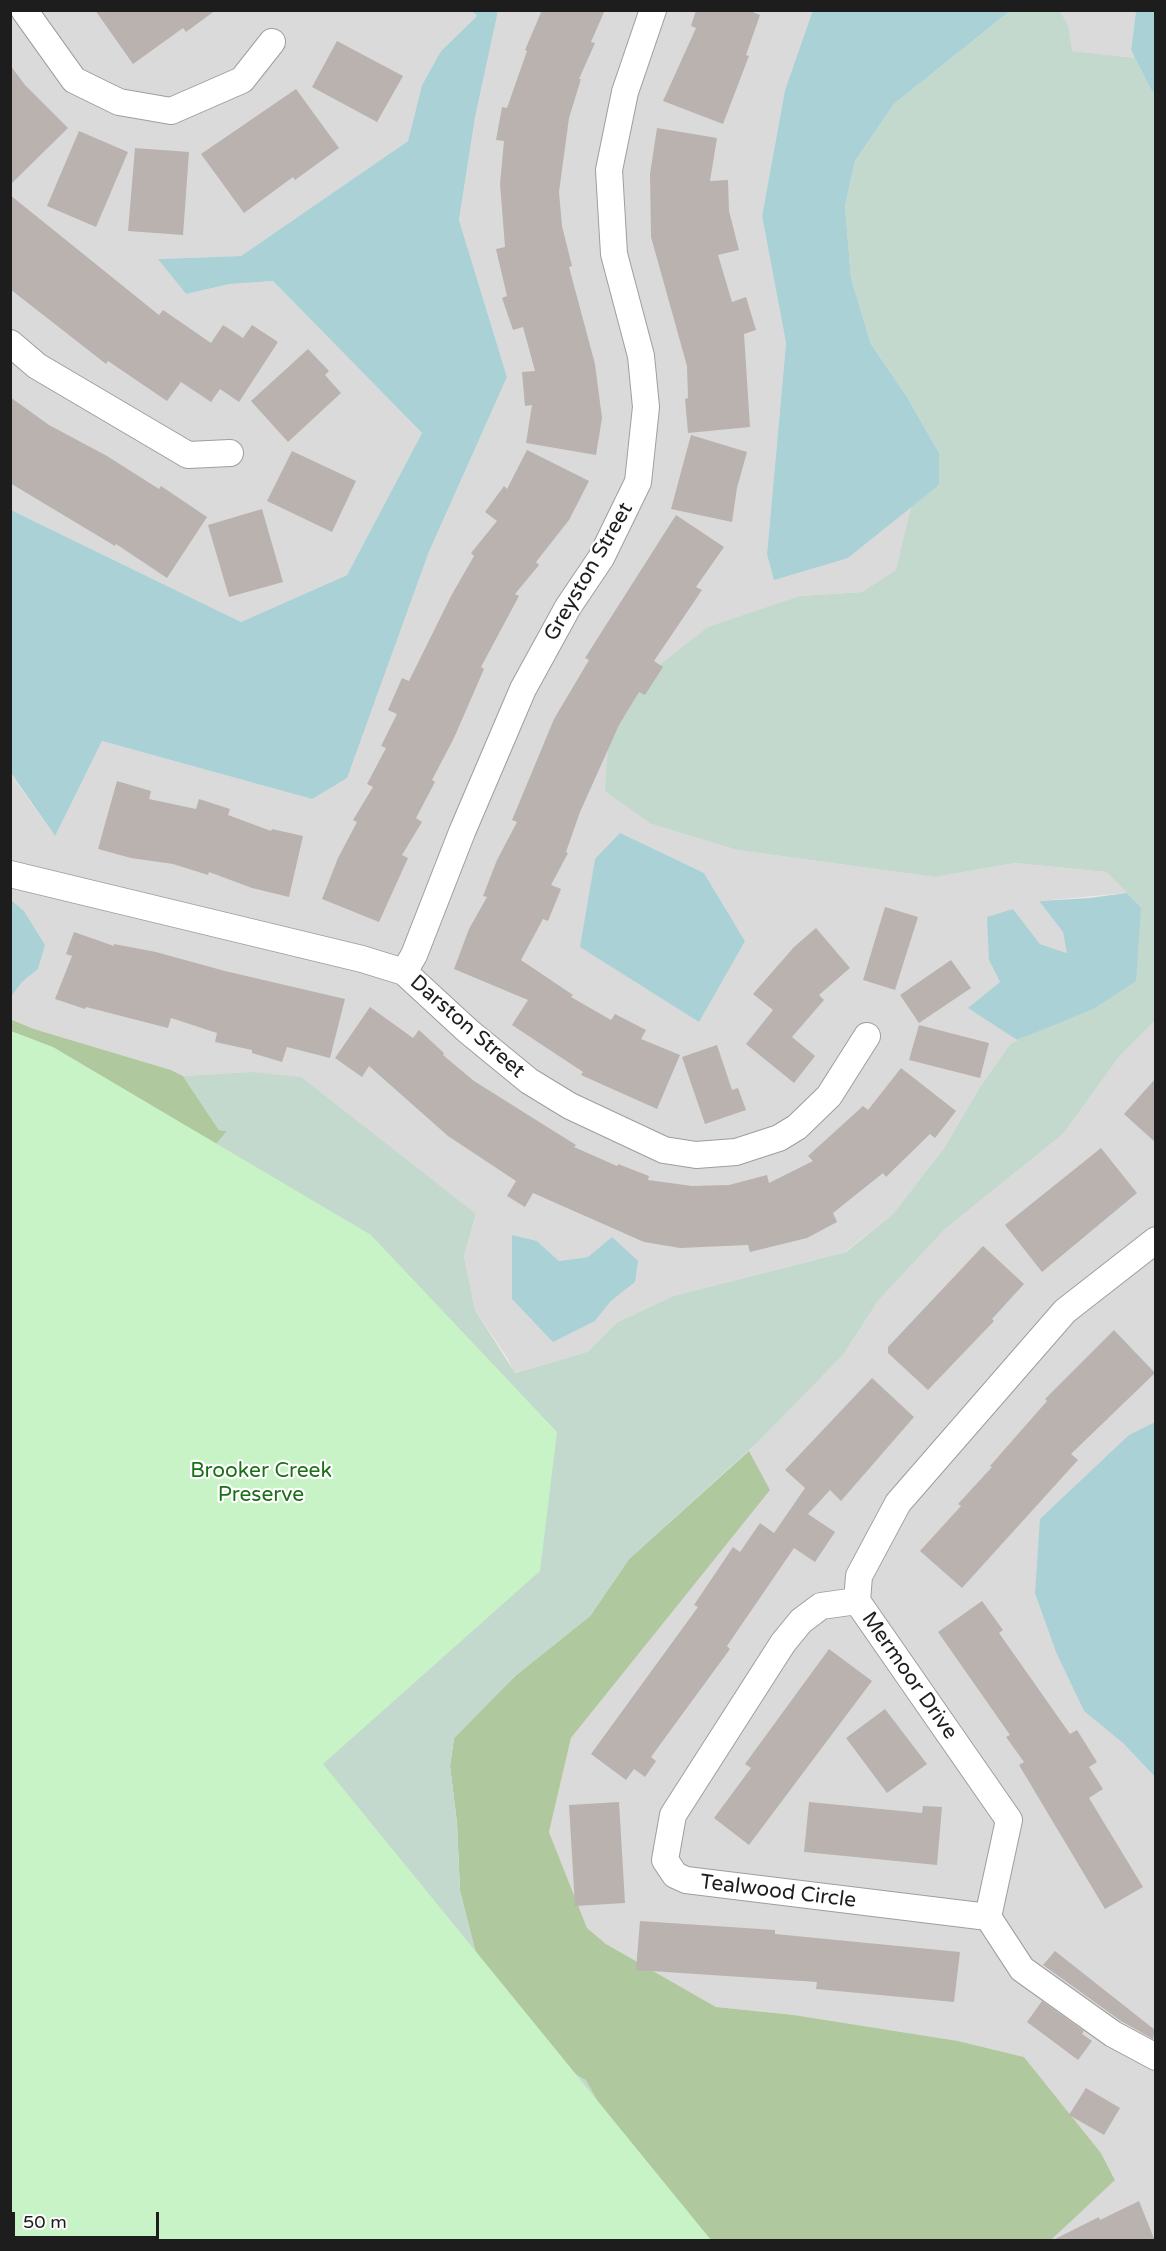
<!DOCTYPE html>
<style>
body{margin:0}
#map{position:relative;width:1166px;height:2251px;overflow:hidden;background:#ede9e4;font-family:"Varela Round",sans-serif}
canvas{display:block}
.frame{position:absolute;inset:0;border:12px solid #1d1d1d;pointer-events:none}
.scale{position:absolute;left:12px;top:2212px;width:147px;height:27px;box-sizing:border-box;border:3px solid #1d1d1d;border-top:0;padding-left:8px;font-size:18px;line-height:21px;white-space:nowrap;color:#1d1d1d;-webkit-text-stroke:4px #fff;paint-order:stroke}
</style>
<div id="map">
<canvas width="1166" height="2251"></canvas>
<div class="frame"></div>
<div class="scale">50 m</div>
</div>
<script>
const ctx = document.querySelector('canvas').getContext('2d');
ctx.lineJoin = 'round';
function paint(path, color) {
  ctx.fillStyle = color;
  ctx.fill(path, 'evenodd');
}
function shape(rows) {
  const path = new Path2D();
  for (const r of rows) {
    path.moveTo(r[0], r[1]);
    for (let i = 2; i < r.length; i += 2) path.lineTo(r[i], r[i + 1]);
  }
  return path;
}
function trace(path, color, width, dash) {
  ctx.strokeStyle = color;
  ctx.lineWidth = width;
  ctx.lineCap = dash ? 'butt' : 'round';
  ctx.setLineDash(dash || []);
  ctx.stroke(path);
}
function drawText(font, color, halo, rows, align = 'center') {
  ctx.font = font + ' "Varela Round",sans-serif';
  ctx.lineWidth = 4.5;
  ctx.setLineDash([]);
  ctx.textBaseline = 'middle';
  ctx.strokeStyle = halo;
  ctx.fillStyle = color;
  for (const [text, x, y, turn = 0] of rows) {
    ctx.save();
    ctx.translate(x, y);
    ctx.rotate((+turn || 0) * Math.PI / 180);
    ctx.textAlign = isNaN(turn) ? turn : align;
    if (halo) ctx.strokeText(text, 0, 0);
    ctx.fillText(text, 0, 0);
    ctx.restore();
  }
}
paint(shape([
 [472,10,477,16,441,51,422,85,408,141,241,256,159,259,186,294,230,284,273,281,422,433,347,575,241,622,11,510,10,11],
 [498,11,813,11,785,90,762,216,786,343,767,554,848,558,911,507,897,570,862,592,800,596,651,824,737,850,935,877,1015,863,1106,872,1127,893,1039,901,1063,932,1068,953,1040,944,1013,909,989,960,1000,982,969,1008,1017,1040,1010,1044,980,1087,944,1148,893,1214,845,1252,673,1296,616,1323,587,1352,514,1373,508,1359,475,1310,464,1256,476,1214,251,1072,183,1076,171,1070,34,1029,11,1019,11,997,22,982,38,969,44,945,24,911,11,900,10,773,54,835,102,741,312,799,428,554,507,377,459,220,475,119],
 [595,859,673,859,704,873,745,941,581,947],
 [512,1236,537,1241,559,1261,588,1257,635,1282,611,1301,595,1321],
 [1060,11,1136,11,1131,50,1135,58,1071,51,1068,25],
 [1155,1021,1155,1422,1129,1435,1123,1743,1155,1777,1155,2240,1051,2240,1115,2179,1101,2153,1024,2057,958,2041,794,2015,716,2007,606,1944,587,1928,549,1832,571,1738,769,1490,749,1451,843,1355,878,1301,945,1229,1063,1134,1119,1057]
]), '#dbdadb');
paint(shape([
 [10,1019,34,1029,171,1070,183,1076,219,1130,228,1131,193,1170,11,1201],
 [749,1451,770,1490,571,1738,549,1832,587,1928,606,1944,716,2007,794,2015,958,2041,1024,2057,1101,2153,1115,2180,1051,2240,668,2240,484,1985,460,1891,457,1823,450,1766,454,1738,515,1676,590,1616,629,1559]
]), '#afc89e');
paint(shape([
 [1010,11,1060,11,1068,25,1072,51,1135,58,1152,92,1156,91,1155,1021,1119,1057,1063,1134,945,1229,878,1301,843,1355,757,1443,629,1559,590,1616,515,1676,454,1738,450,1766,457,1823,460,1891,484,1985,526,2046,586,2080,630,2159,11,2240,10,1201,193,1170,227,1131,219,1130,183,1076,251,1072,301,1077,476,1214,464,1256,475,1310,515,1373,587,1352,616,1323,673,1296,846,1252,893,1214,944,1148,980,1087,1010,1044,1033,1032,1141,907,1106,872,1015,863,935,877,737,850,651,824,605,791,609,731,652,671,708,627,800,596,862,592,896,570,911,507,939,485,939,453,907,397,871,344,851,278,845,206,855,161,894,104]
]), '#c3d9cd');
paint(shape([
 [11,1031,53,1047,371,1235,557,1432,540,1571,323,1764,711,2240,11,2240]
]), '#c8f3c6');
paint(shape([
 [813,10,1010,11,894,104,855,161,845,206,851,278,871,344,907,397,939,453,939,485,848,558,774,580,767,554,786,343,762,216,785,90],
 [472,11,498,11,475,118,459,220,507,377,428,554,347,778,312,799,102,741,55,836,11,773,11,510,241,622,347,575,422,433,273,281,230,284,186,294,158,259,241,256,408,141,422,85,441,51,477,16],
 [1136,11,1155,11,1155,91,1152,92,1131,50],
 [620,833,704,873,745,941,699,1022,580,947,595,859],
 [1127,893,1141,907,1136,981,1093,1009,1017,1040,968,1008,1000,982,989,960,987,917,1013,909,1040,944,1067,953,1063,932,1039,901,1089,898],
 [11,900,24,911,45,945,38,969,22,982,11,997],
 [512,1235,537,1241,559,1261,588,1257,612,1237,638,1261,635,1282,611,1301,595,1321,553,1342,512,1299],
 [1155,1422,1155,1777,1123,1743,1084,1711,1056,1652,1035,1593,1040,1519,1129,1435]
]), '#aad1d6');
paint(shape([
 [95,10,216,10,186,32,183,28,133,64],
 [542,10,605,10,591,42,595,43,579,79,581,79,569,118,559,192,562,226,572,266,569,267,595,364,602,418,596,455,526,443,532,405,525,406,522,372,535,371,523,327,513,330,502,298,507,296,496,249,505,247,500,184,504,141,496,140,502,107,507,108,527,51,525,50],
 [696,10,748,10,760,15,746,55,749,56,723,124,663,101,696,28,691,26],
 [337,41,403,76,377,122,312,87],
 [10,65,25,85,68,128,10,185],
 [296,89,339,148,295,180,293,177,244,213,201,154],
 [657,128,717,138,710,181,728,180,729,211,739,250,718,255,732,302,746,297,756,330,744,334,750,427,688,433,685,399,688,398,687,366,651,237,650,174],
 [79,131,128,152,96,227,47,206],
 [135,148,189,152,183,235,128,231],
 [10,195,159,315,163,310,211,343,223,325,243,338,252,325,278,342,239,402,220,389,211,402,181,382,167,401,108,361,106,364,10,289],
 [308,349,329,371,325,375,341,393,288,442,251,401],
 [10,397,49,425,107,456,159,489,161,486,207,517,167,578,116,544,115,546,10,483],
 [691,435,747,452,737,488,732,522,671,509],
 [527,450,589,481,569,520,536,562,539,565,515,594,519,596,481,667,484,669,454,738,432,780,435,782,416,818,422,822,402,855,408,858,379,922,322,899,338,858,357,822,353,820,373,787,367,784,386,748,381,746,397,714,388,710,402,678,409,681,451,596,474,556,471,553,497,521,485,512,504,486,507,489],
 [292,451,356,481,332,532,267,501],
 [262,509,283,582,229,597,208,525],
 [676,515,724,547,696,587,702,590,654,661,663,667,645,695,639,692,619,725,580,812,566,852,568,853,551,885,561,889,548,921,543,919,521,960,573,995,571,997,611,1020,615,1014,646,1030,641,1039,680,1055,657,1109,581,1075,583,1072,512,1025,528,1000,454,969,469,929,487,897,483,896,497,860,517,822,512,820,554,719,589,660,585,658],
 [117,781,151,791,149,799,196,809,199,799,230,809,228,815,271,831,272,829,303,836,289,897,252,888,209,872,208,875,173,864,131,858,98,849],
 [885,907,918,917,895,990,863,980],
 [816,928,850,968,819,995,824,1000,792,1037,815,1056,794,1083,746,1044,773,1010,753,994,794,947],
 [74,932,114,946,114,944,156,952,225,971,345,999,330,1058,287,1047,282,1062,252,1053,252,1050,215,1042,217,1033,171,1018,168,1028,86,1007,85,1009,55,999,72,956,66,954],
 [951,960,971,988,919,1023,900,995],
 [370,1007,413,1038,419,1030,444,1053,443,1055,474,1081,576,1145,574,1147,617,1166,618,1164,649,1176,648,1180,692,1186,729,1185,767,1175,769,1183,813,1161,808,1156,863,1106,868,1110,901,1068,956,1111,935,1138,930,1134,886,1177,883,1173,833,1213,837,1222,807,1238,750,1252,748,1245,680,1248,644,1242,533,1193,525,1207,507,1196,516,1181,448,1136,369,1066,362,1077,335,1058],
 [919,1025,989,1043,980,1078,909,1060],
 [717,1045,732,1090,738,1088,746,1110,705,1124,682,1057],
 [1155,1079,1155,1142,1124,1114],
 [1101,1148,1137,1193,1042,1272,1005,1225],
 [983,1246,1024,1284,992,1319,994,1321,928,1390,888,1353,888,1347],
 [1114,1330,1155,1373,1071,1454,1078,1460,962,1588,920,1551,961,1506,958,1504,992,1467,990,1466,1047,1401,1045,1399],
 [872,1378,914,1417,841,1501,830,1490,808,1514,835,1532,815,1562,794,1548,727,1646,730,1649,651,1757,656,1761,645,1777,634,1769,626,1780,591,1754,698,1607,694,1605,733,1547,740,1552,760,1523,774,1533,805,1488,785,1470],
 [982,1601,1003,1630,999,1633,1070,1734,1077,1730,1097,1762,1089,1767,1103,1789,1089,1798,1143,1887,1105,1909,1019,1765,1024,1762,1006,1737,1010,1735,938,1632],
 [829,1649,872,1681,749,1845,714,1818,751,1768,745,1764],
 [885,1709,927,1764,887,1793,846,1738],
 [619,1802,625,1903,575,1906,569,1805],
 [809,1802,922,1813,923,1806,942,1807,937,1865,804,1852],
 [640,1921,775,1930,775,1934,960,1952,954,2002,816,1989,817,1982,636,1970],
 [1055,1951,1155,2030,1153,2039,1121,2021,1043,1965],
 [1042,2001,1084,2031,1082,2034,1092,2041,1078,2060,1027,2022],
 [1086,2088,1120,2108,1104,2135,1069,2115],
 [1139,2201,1155,2241,1051,2241,1099,2217,1100,2220]
]), '#bab2ae');
const minor = shape([
 [24,10,74,80,119,102,171,111,242,80,272,42],
 [10,343,37,366,188,455,230,453],
 [10,874,362,959,404,972,468,1031,529,1081,570,1106,664,1150,696,1155,736,1152,779,1138,797,1127,829,1096,867,1036],
 [404,972,414,955,462,832,523,689,568,607,601,558,638,482,646,407,641,356,614,254,609,170,625,92,653,10],
 [1156,1240,1065,1311,898,1503,859,1576,857,1601,1009,1820,988,1917,1022,1969,1113,2034,1156,2057],
 [857,1601,821,1606,801,1621,783,1643,673,1815,665,1860,675,1875,686,1880,988,1917]
]);
trace(minor, '#9e9e9e', 28);
trace(minor, '#fff', 26);
drawText('21px', '#1d1d1d', '#fff', [
 ["Greyston Street",589,572,-60],
 ["Darston Street",467,1027,41],
 ["Mermoor Drive",909,1676,55],
 ["Tealwood Circle",778,1892,7]
]);
drawText('21px', '#1b6f18', '#fff', [
 ["Brooker Creek",261,1471],
 ["Preserve",261,1495]
]);
</script>
